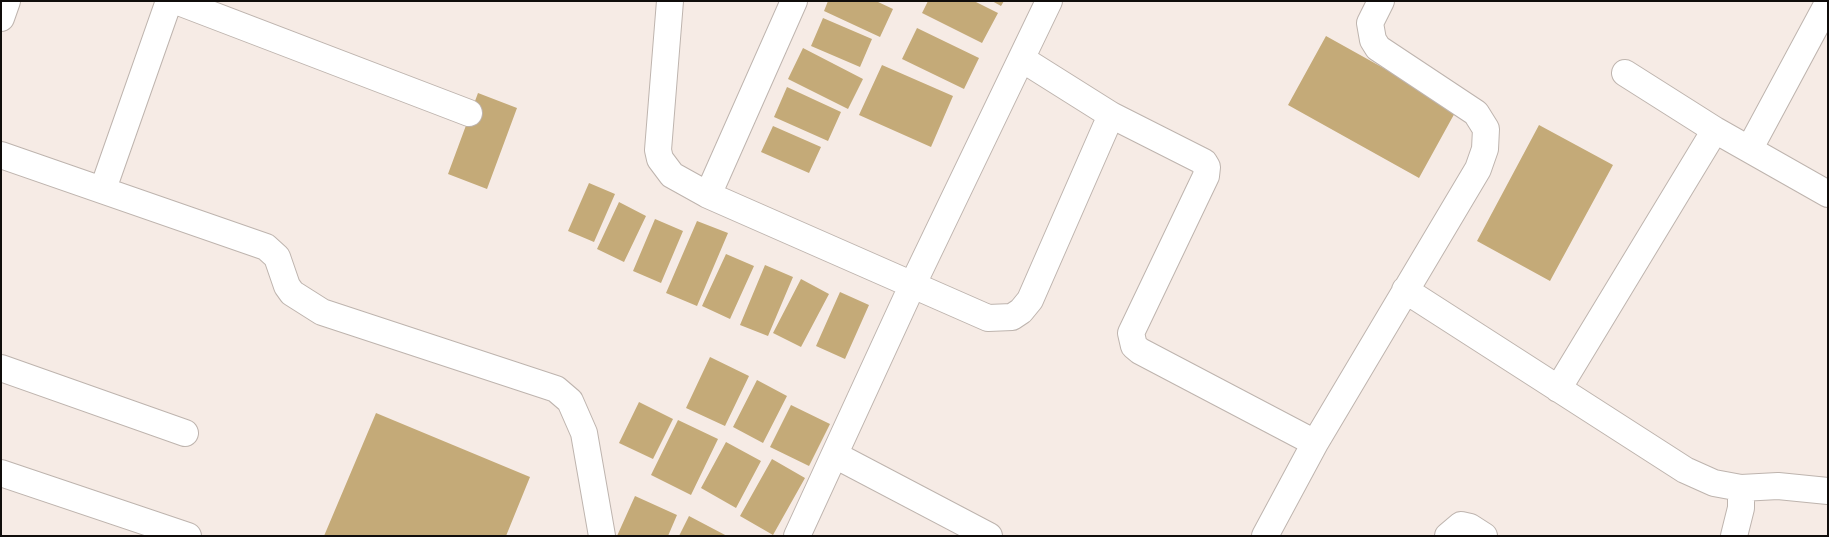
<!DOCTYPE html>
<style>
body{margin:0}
#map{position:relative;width:1829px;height:537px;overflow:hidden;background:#f6ebe5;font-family:"Open Sans",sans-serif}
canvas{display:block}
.frame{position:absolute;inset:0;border:2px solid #100d0b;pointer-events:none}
</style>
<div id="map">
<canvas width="1829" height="537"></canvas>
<div class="frame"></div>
</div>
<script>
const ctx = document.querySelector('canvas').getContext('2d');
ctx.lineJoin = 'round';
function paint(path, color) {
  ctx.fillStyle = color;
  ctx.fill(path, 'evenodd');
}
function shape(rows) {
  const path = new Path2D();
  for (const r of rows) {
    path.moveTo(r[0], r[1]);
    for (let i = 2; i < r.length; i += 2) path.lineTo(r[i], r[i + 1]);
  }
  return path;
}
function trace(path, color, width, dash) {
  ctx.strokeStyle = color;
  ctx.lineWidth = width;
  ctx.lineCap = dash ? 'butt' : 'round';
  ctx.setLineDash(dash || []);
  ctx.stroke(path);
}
paint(shape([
 [828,1,876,1,893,9,880,37,824,11],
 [928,1,974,1,998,13,982,43,922,13],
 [992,1,1004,1,1001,6],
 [823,18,872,39,860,67,811,46],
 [917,28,979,58,964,89,902,59],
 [1326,36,1457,109,1419,178,1288,105],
 [803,48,863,79,848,109,788,79],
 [882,65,953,96,931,147,859,115],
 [787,87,841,112,828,141,774,117],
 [478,93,517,108,487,189,448,174],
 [1539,125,1613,165,1550,281,1477,241],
 [773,126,821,147,809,173,761,152],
 [589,183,615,194,594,242,568,231],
 [619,202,646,216,624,262,597,249],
 [655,219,683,231,661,283,633,271],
 [697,221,728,233,697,306,666,293],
 [726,254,754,266,730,319,702,306],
 [765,265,793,277,768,336,740,325],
 [801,279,829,294,801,347,773,333],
 [840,292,869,305,845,359,816,346],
 [710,357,749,376,725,426,686,408],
 [757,380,787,396,763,443,733,427],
 [639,402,673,419,653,459,619,443],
 [791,405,830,424,809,466,770,447],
 [376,413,530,477,506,536,324,536],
 [678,420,718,439,691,495,651,475],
 [726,442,761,461,736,508,701,488],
 [772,459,805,478,773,535,740,516],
 [635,496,677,515,668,536,617,536],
 [689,516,727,536,679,536]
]), '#c4aa78');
const minor = shape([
 [176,1,469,113],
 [670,1,658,150,660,159,672,175,708,195,988,318,1012,317,1021,311,1030,300,1111,115],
 [1,18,7,1],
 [1022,59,1111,115,1204,162,1207,167,1206,176,1131,333,1134,346,1140,351,1315,443],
 [1625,73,1715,130,1828,194],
 [1750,148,1828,3],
 [1,155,266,247,277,257,287,286,292,293,322,312,556,389,570,401,584,433,602,536],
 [103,189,169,1],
 [708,195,794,1],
 [1405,290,1685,470,1714,483,1741,488,1778,486,1828,491],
 [1,368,185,433],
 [1558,389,1715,130],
 [835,455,989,536],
 [1,473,188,536],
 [797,536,912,286,1049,1],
 [1265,536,1315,443,1478,169,1485,149,1486,129,1476,113,1378,48,1373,40,1370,23,1381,1],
 [1448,536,1461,525,1470,527,1484,536],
 [1734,536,1741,508,1741,488]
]);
trace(minor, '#beb4ae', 28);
trace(minor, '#fff', 26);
</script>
